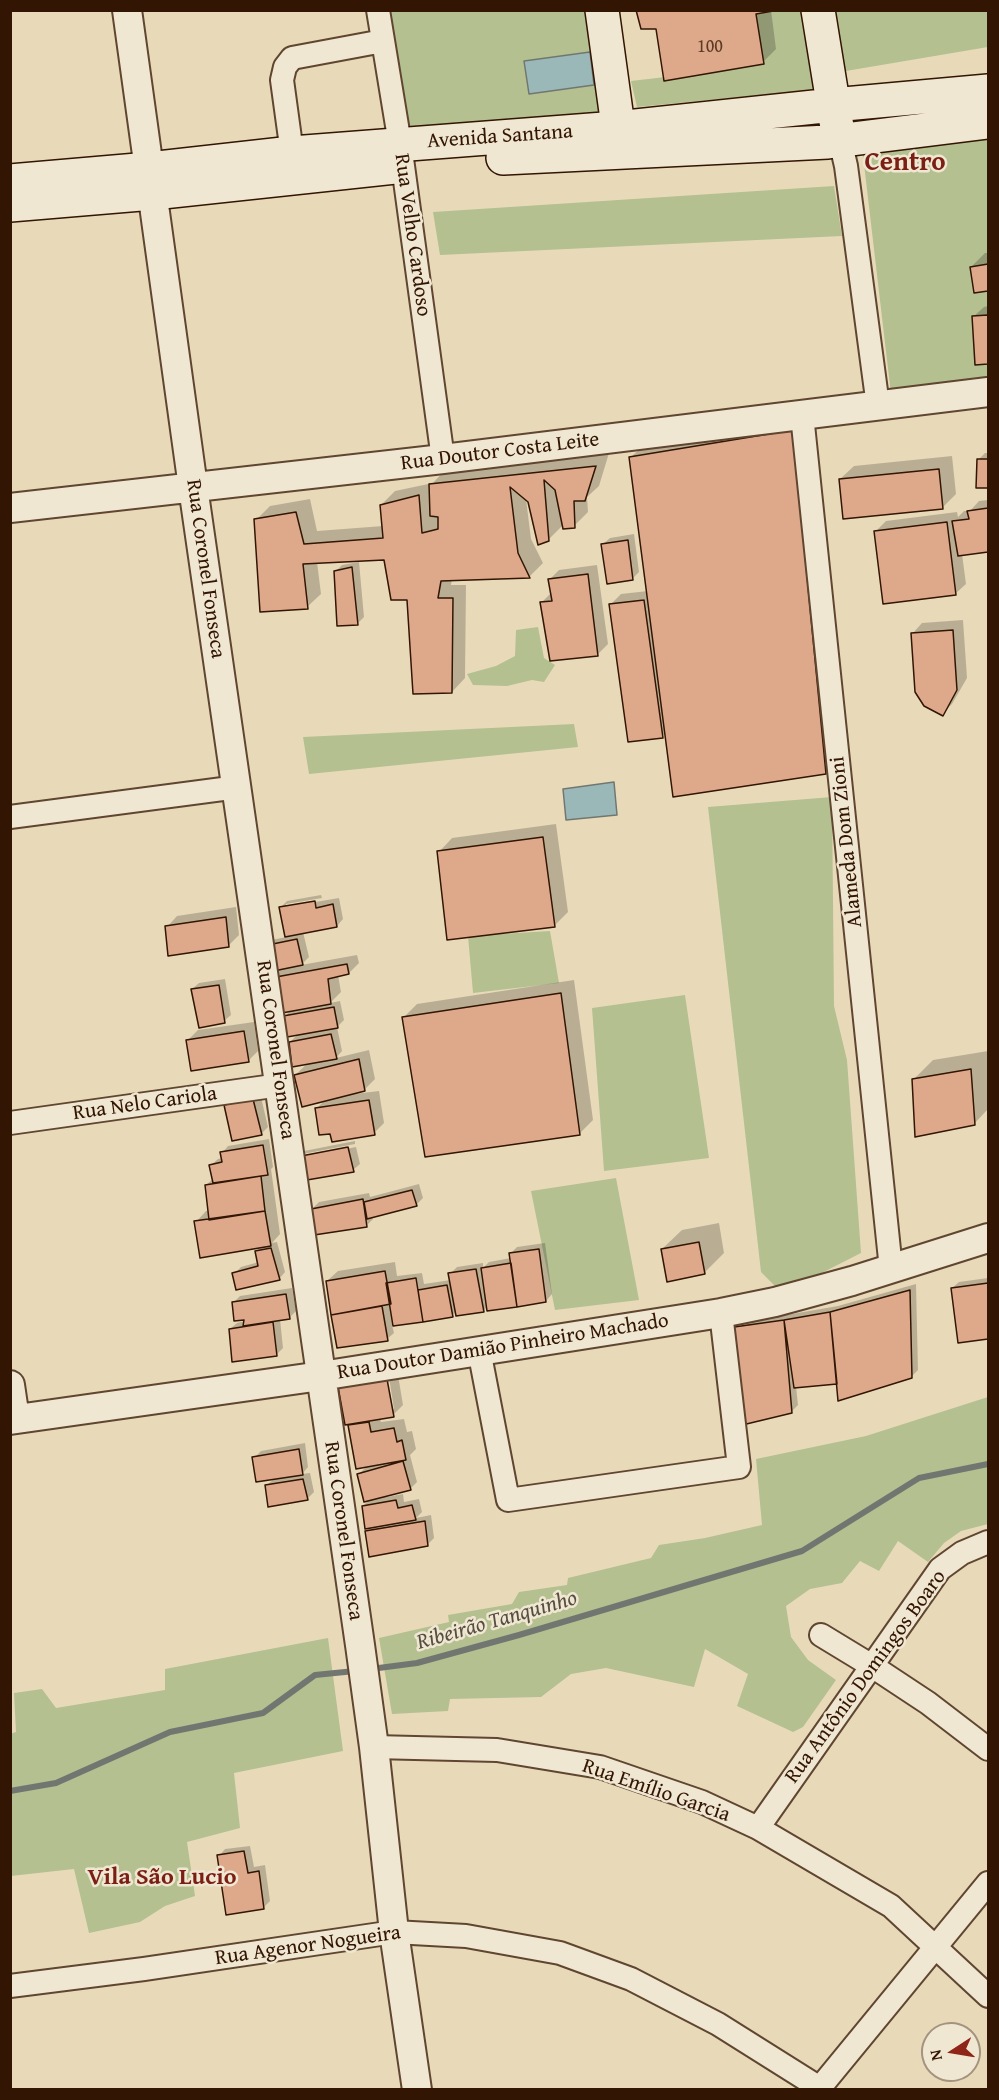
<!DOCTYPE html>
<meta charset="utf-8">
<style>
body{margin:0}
#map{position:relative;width:999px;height:2100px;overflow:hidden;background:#e8dab9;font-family:"Gentium Book Plus",serif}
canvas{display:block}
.frame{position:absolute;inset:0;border:12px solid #321502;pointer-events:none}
.north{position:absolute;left:921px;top:2022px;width:60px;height:60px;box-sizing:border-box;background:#f0e7d2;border:2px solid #a4937f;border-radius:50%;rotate:258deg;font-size:16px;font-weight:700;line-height:24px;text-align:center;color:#321502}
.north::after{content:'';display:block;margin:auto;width:21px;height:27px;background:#8f2418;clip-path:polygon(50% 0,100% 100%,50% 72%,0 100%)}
</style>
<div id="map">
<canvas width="999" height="2100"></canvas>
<div class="frame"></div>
<div class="north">N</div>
</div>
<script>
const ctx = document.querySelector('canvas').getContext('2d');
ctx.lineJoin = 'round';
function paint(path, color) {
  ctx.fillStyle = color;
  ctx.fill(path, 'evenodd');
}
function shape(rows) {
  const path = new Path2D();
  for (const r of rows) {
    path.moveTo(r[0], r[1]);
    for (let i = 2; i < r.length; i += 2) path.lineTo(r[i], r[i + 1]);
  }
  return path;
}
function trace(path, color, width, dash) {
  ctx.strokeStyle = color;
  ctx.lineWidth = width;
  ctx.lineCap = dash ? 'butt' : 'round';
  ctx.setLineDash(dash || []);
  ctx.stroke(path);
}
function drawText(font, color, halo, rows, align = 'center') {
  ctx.font = font + ' "Gentium Book Plus",serif';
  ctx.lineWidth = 5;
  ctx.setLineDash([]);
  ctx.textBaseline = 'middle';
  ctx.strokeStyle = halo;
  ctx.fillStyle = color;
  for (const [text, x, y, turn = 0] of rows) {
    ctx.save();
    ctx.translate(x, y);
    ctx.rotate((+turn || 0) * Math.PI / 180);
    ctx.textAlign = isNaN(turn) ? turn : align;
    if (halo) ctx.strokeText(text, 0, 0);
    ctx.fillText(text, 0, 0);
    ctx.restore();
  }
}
paint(shape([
 [388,11,592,11,607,113,405,138],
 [779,11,809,11,822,89,637,107,631,81,734,69,763,63,756,14],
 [826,11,988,11,988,47,834,73],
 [988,132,988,381,891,394,862,147],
 [834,186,842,236,440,255,433,212],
 [538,627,544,658,555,665,544,682,532,680,507,686,473,685,467,674,496,666,515,656,516,630],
 [574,724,578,747,309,774,303,737],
 [832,797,834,1006,847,1060,861,1253,800,1284,775,1286,761,1272,708,807],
 [550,931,559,983,473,993,468,936],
 [685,995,709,1158,604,1171,592,1008],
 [616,1178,639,1300,555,1310,531,1191],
 [988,1397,988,1524,961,1531,944,1543,928,1562,898,1541,879,1571,860,1561,842,1583,810,1589,786,1606,791,1637,808,1660,836,1680,803,1727,793,1732,737,1706,748,1674,705,1649,694,1687,606,1668,571,1674,541,1697,450,1699,448,1711,392,1714,379,1638,449,1622,448,1615,512,1604,519,1592,567,1585,568,1578,651,1558,659,1545,705,1538,762,1525,756,1459,866,1436],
 [328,1638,343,1751,234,1773,240,1828,187,1842,195,1896,165,1906,140,1922,89,1933,74,1869,11,1876,10,1734,16,1732,14,1693,42,1689,56,1708,165,1690,165,1669]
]), '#b4c090');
const water = shape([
 [590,52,594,85,529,94,524,61,590,52],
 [614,782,617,815,566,820,563,789,614,782]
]);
paint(water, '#9bb8b9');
trace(water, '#717770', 1.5);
paint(shape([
 [771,10,776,49,763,62,658,27],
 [985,253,988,253,988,290,975,292,971,267],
 [988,306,988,363,977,364,973,317,984,307],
 [806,417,839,759,825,773,666,733,662,736,611,604,621,594,648,591,631,457,645,444],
 [609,453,599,486,587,497,588,512,574,526,563,525,548,540,530,502,526,499,531,539,543,563,530,576,452,579,451,585,466,585,465,678,452,692,409,599,385,559,317,562,321,594,307,607,256,520,270,506,310,499,317,531,383,526,381,505,395,491,433,483,444,471],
 [985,453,988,453,988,487,978,487,978,460],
 [952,456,956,494,942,508,840,479,854,466],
 [988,500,988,550,962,554,966,584,955,594,876,531,886,521,957,512,958,517,964,511,970,511,979,501],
 [634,534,639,572,632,579,603,544,610,538],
 [359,562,364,617,357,624,335,572,342,565],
 [597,565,608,644,597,655,542,602,552,592,549,580,559,570],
 [963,620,967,678,952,704,942,714,912,634,922,623],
 [556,824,568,912,554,926,439,852,452,838],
 [321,895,322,898,286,904,286,907,339,898,343,919,337,926,303,932,309,957,301,965,357,955,359,963,349,973,338,975,341,992,330,1003,340,1001,344,1020,337,1027,342,1051,336,1058,369,1050,375,1079,365,1089,354,1092,354,1094,379,1091,384,1123,374,1133,331,1133,316,1109,325,1100,295,1075,308,1063,290,1042,299,1033,285,1016,291,1010,272,1013,271,940,287,937,280,908,287,901],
 [236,907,239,935,229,945,167,927,177,916],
 [225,979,231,1015,224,1021,192,989,199,983],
 [574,980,593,1120,580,1133,404,1017,417,1004],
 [254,1022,258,1051,248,1061,188,1040,198,1030],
 [988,1051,988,1109,974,1124,913,1080,933,1060],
 [260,1093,268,1127,262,1133,233,1140,225,1106,232,1099],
 [269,1139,273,1167,271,1169,280,1234,272,1243,277,1242,285,1272,279,1279,234,1274,241,1267,259,1262,256,1251,262,1246,196,1222,206,1211,209,1211,206,1185,214,1178,211,1165,218,1159,223,1158,222,1153,228,1146],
 [355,1141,355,1144,303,1154,303,1157,356,1147,360,1164,353,1170,298,1157,304,1151],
 [419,1184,423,1198,416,1205,373,1216,373,1219,366,1226,312,1209,319,1202,369,1193,370,1197],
 [719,1223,724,1253,704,1273,662,1249,682,1230],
 [545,1243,552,1294,546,1301,488,1306,483,1311,457,1311,452,1315,392,1325,394,1333,387,1339,338,1347,327,1281,338,1271,395,1262,397,1276,422,1273,424,1284,451,1280,450,1274,457,1267,483,1263,483,1268,489,1262,511,1258,510,1254,517,1247],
 [988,1278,988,1338,959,1341,952,1288,959,1282],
 [916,1284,918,1370,911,1377,796,1386,798,1405,791,1412,729,1328,736,1322,792,1314,838,1306],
 [292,1288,296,1311,289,1318,280,1319,283,1348,276,1355,230,1329,237,1323,245,1321,233,1303,240,1296],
 [397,1369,403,1405,393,1415,380,1418,381,1422,404,1419,407,1432,412,1431,416,1449,410,1455,417,1482,410,1489,387,1494,387,1497,403,1494,404,1502,419,1499,422,1512,416,1518,431,1515,434,1538,427,1545,367,1531,372,1526,363,1506,371,1498,358,1475,367,1466,357,1467,349,1423,394,1409,388,1371],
 [305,1443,308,1467,302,1474,310,1473,314,1492,307,1499,267,1485,275,1478,254,1458,261,1451],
 [250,1846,254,1867,265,1865,270,1901,263,1908,219,1856,225,1849]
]), '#0003');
trace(shape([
 [371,1669,417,1663,519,1635,802,1551,919,1478,988,1464],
 [10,1791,56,1783,170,1732,263,1713,315,1675,355,1671]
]), '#717770', 6);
const building = shape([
 [636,10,779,10,756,14,764,64,664,81,656,29,641,29,636,10],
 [988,264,988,291,974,293,970,267,988,264],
 [988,315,988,364,975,365,972,316,988,315],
 [793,430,826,774,673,797,629,457,793,430],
 [977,459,988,459,988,488,976,488,977,459],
 [596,466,585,501,574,501,575,528,563,529,555,490,544,480,549,541,538,545,528,502,510,487,518,553,530,578,441,581,438,598,453,598,452,693,413,694,407,600,391,600,384,560,303,564,308,609,260,612,254,519,296,512,304,544,383,538,380,505,419,495,422,533,438,529,438,517,430,516,429,484,596,466],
 [939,469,943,509,843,519,839,479,939,469],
 [988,508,988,552,958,556,952,521,969,519,967,511,988,508],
 [947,522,956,595,883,604,874,531,947,522],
 [628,540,633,580,607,584,601,544,628,540],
 [352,567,358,625,337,626,334,571,352,567],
 [588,574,598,656,550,661,540,602,552,601,548,579,588,574],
 [644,600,663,738,628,742,609,604,644,600],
 [953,630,957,690,943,716,924,706,915,692,911,633,953,630],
 [543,837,555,927,447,940,437,851,543,837],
 [315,901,316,908,333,904,337,927,285,937,279,907,315,901],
 [226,917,229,947,168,956,165,926,226,917],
 [297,939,303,965,269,972,263,946,297,939],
 [347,964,349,974,328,979,331,1004,271,1015,265,979,347,964],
 [219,985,225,1023,199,1028,191,989,219,985],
 [561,993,580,1135,425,1157,402,1017,561,993],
 [334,1007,338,1028,287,1037,283,1016,334,1007],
 [244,1031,249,1062,191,1071,186,1040,244,1031],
 [331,1034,337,1059,292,1067,289,1042,331,1034],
 [359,1059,365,1091,302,1107,294,1075,359,1059],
 [971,1069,975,1125,915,1137,912,1079,971,1069],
 [253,1099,262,1135,232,1141,224,1105,253,1099],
 [369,1100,375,1135,332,1142,330,1134,319,1135,315,1108,369,1100],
 [263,1145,268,1175,213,1183,209,1165,222,1162,220,1152,263,1145],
 [348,1147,354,1172,301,1181,296,1157,348,1147],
 [261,1176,265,1211,209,1220,205,1185,261,1176],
 [412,1190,417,1206,367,1219,364,1202,412,1190],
 [363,1199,367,1227,314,1235,311,1209,363,1199],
 [265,1211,271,1246,200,1258,194,1221,265,1211],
 [699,1242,705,1274,667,1282,661,1249,699,1242],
 [271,1248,280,1280,236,1290,232,1273,258,1266,255,1251,271,1248],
 [539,1249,546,1302,517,1307,509,1253,539,1249],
 [511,1263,517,1307,487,1311,481,1268,511,1263],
 [476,1269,484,1312,456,1316,448,1273,476,1269],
 [385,1271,391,1304,331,1315,326,1281,385,1271],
 [416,1278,423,1322,393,1326,386,1283,416,1278],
 [988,1283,988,1339,958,1343,951,1288,988,1283],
 [447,1285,453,1317,423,1322,418,1290,447,1285],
 [910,1290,912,1378,838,1401,830,1312,910,1290],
 [286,1294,290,1319,243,1326,244,1320,234,1321,232,1302,286,1294],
 [382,1306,388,1341,337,1348,331,1315,382,1306],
 [830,1312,837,1384,794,1388,784,1320,830,1312],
 [784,1320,792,1413,734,1427,727,1328,784,1320],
 [273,1322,277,1356,232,1362,229,1329,273,1322],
 [387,1379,394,1417,345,1425,338,1387,387,1379],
 [369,1422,371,1432,394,1428,397,1442,402,1440,406,1460,356,1469,348,1425,369,1422],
 [299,1449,303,1475,256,1482,252,1457,299,1449],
 [403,1461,411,1490,364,1502,357,1474,403,1461],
 [303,1479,308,1500,268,1507,265,1485,303,1479],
 [396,1500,398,1508,412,1505,416,1520,365,1529,362,1506,396,1500],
 [425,1521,428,1546,369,1557,365,1531,425,1521],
 [244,1851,248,1873,259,1871,264,1909,226,1915,217,1855,244,1851]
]);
paint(building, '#dea88b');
trace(building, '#321502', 1.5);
const minor = shape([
 [378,10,400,144,443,459],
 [840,140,846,166,878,406],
 [292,153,282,80,285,67,292,58,383,41],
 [802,415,891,1269],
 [10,817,238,787],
 [10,1123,280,1085],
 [479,1350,508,1500,739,1467,721,1313],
 [821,1635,872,1666,928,1703,988,1749],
 [374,1747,497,1750,600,1767,702,1802,758,1828,891,1906,988,1996],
 [758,1828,940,1569,962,1553,988,1542],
 [10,1986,144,1969,394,1932,466,1936,560,1953,631,1979,718,2024,823,2090],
 [818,2090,988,1883]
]);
const tertiary = shape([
 [127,10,193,487,360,1645,374,1747,394,1932,417,2090],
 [10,508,443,459,988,392],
 [10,1385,15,1419],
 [10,1420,321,1376,721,1313,775,1302,852,1281,988,1238]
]);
const secondary = shape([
 [602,10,621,148],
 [818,10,837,127],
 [503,158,828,142,988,122],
 [10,181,149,169,292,153,617,128,833,105,988,91],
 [10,205,153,193,395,167]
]);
trace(minor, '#604630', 26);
trace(tertiary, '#604630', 32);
trace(secondary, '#321502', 36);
trace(minor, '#f0e7d2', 22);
trace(tertiary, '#f0e7d2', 28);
trace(secondary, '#f0e7d2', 33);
drawText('18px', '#5d3a24', null, [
 ["100",710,47]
]);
drawText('21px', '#321502', '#f0e7d2', [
 ["Avenida Santana",500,137,-4],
 ["Rua Velho Cardoso",412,235,82],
 ["Rua Doutor Costa Leite",500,452,-7],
 ["Rua Coronel Fonseca",205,569,82],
 ["Alameda Dom Zioni",847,842,-96],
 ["Rua Coronel Fonseca",275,1050,82],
 ["Rua Nelo Cariola",145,1104,-8],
 ["Rua Doutor Damião Pinheiro Machado",503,1347,-9],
 ["Rua Coronel Fonseca",343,1531,82],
 ["Rua Antônio Domingos Boaro",866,1677,-54],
 ["Rua Emílio Garcia",656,1791,19],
 ["Rua Agenor Nogueira",308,1946,-8]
]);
drawText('italic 22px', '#574e42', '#f0e7d2', [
 ["Ribeirão Tanquinho",497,1621,-16]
]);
drawText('bold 24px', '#7a1f14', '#f0e7d2', [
 ["Vila São Lucio",162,1878]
]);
drawText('bold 27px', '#7a1f14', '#f0e7d2', [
 ["Centro",905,163]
]);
</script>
